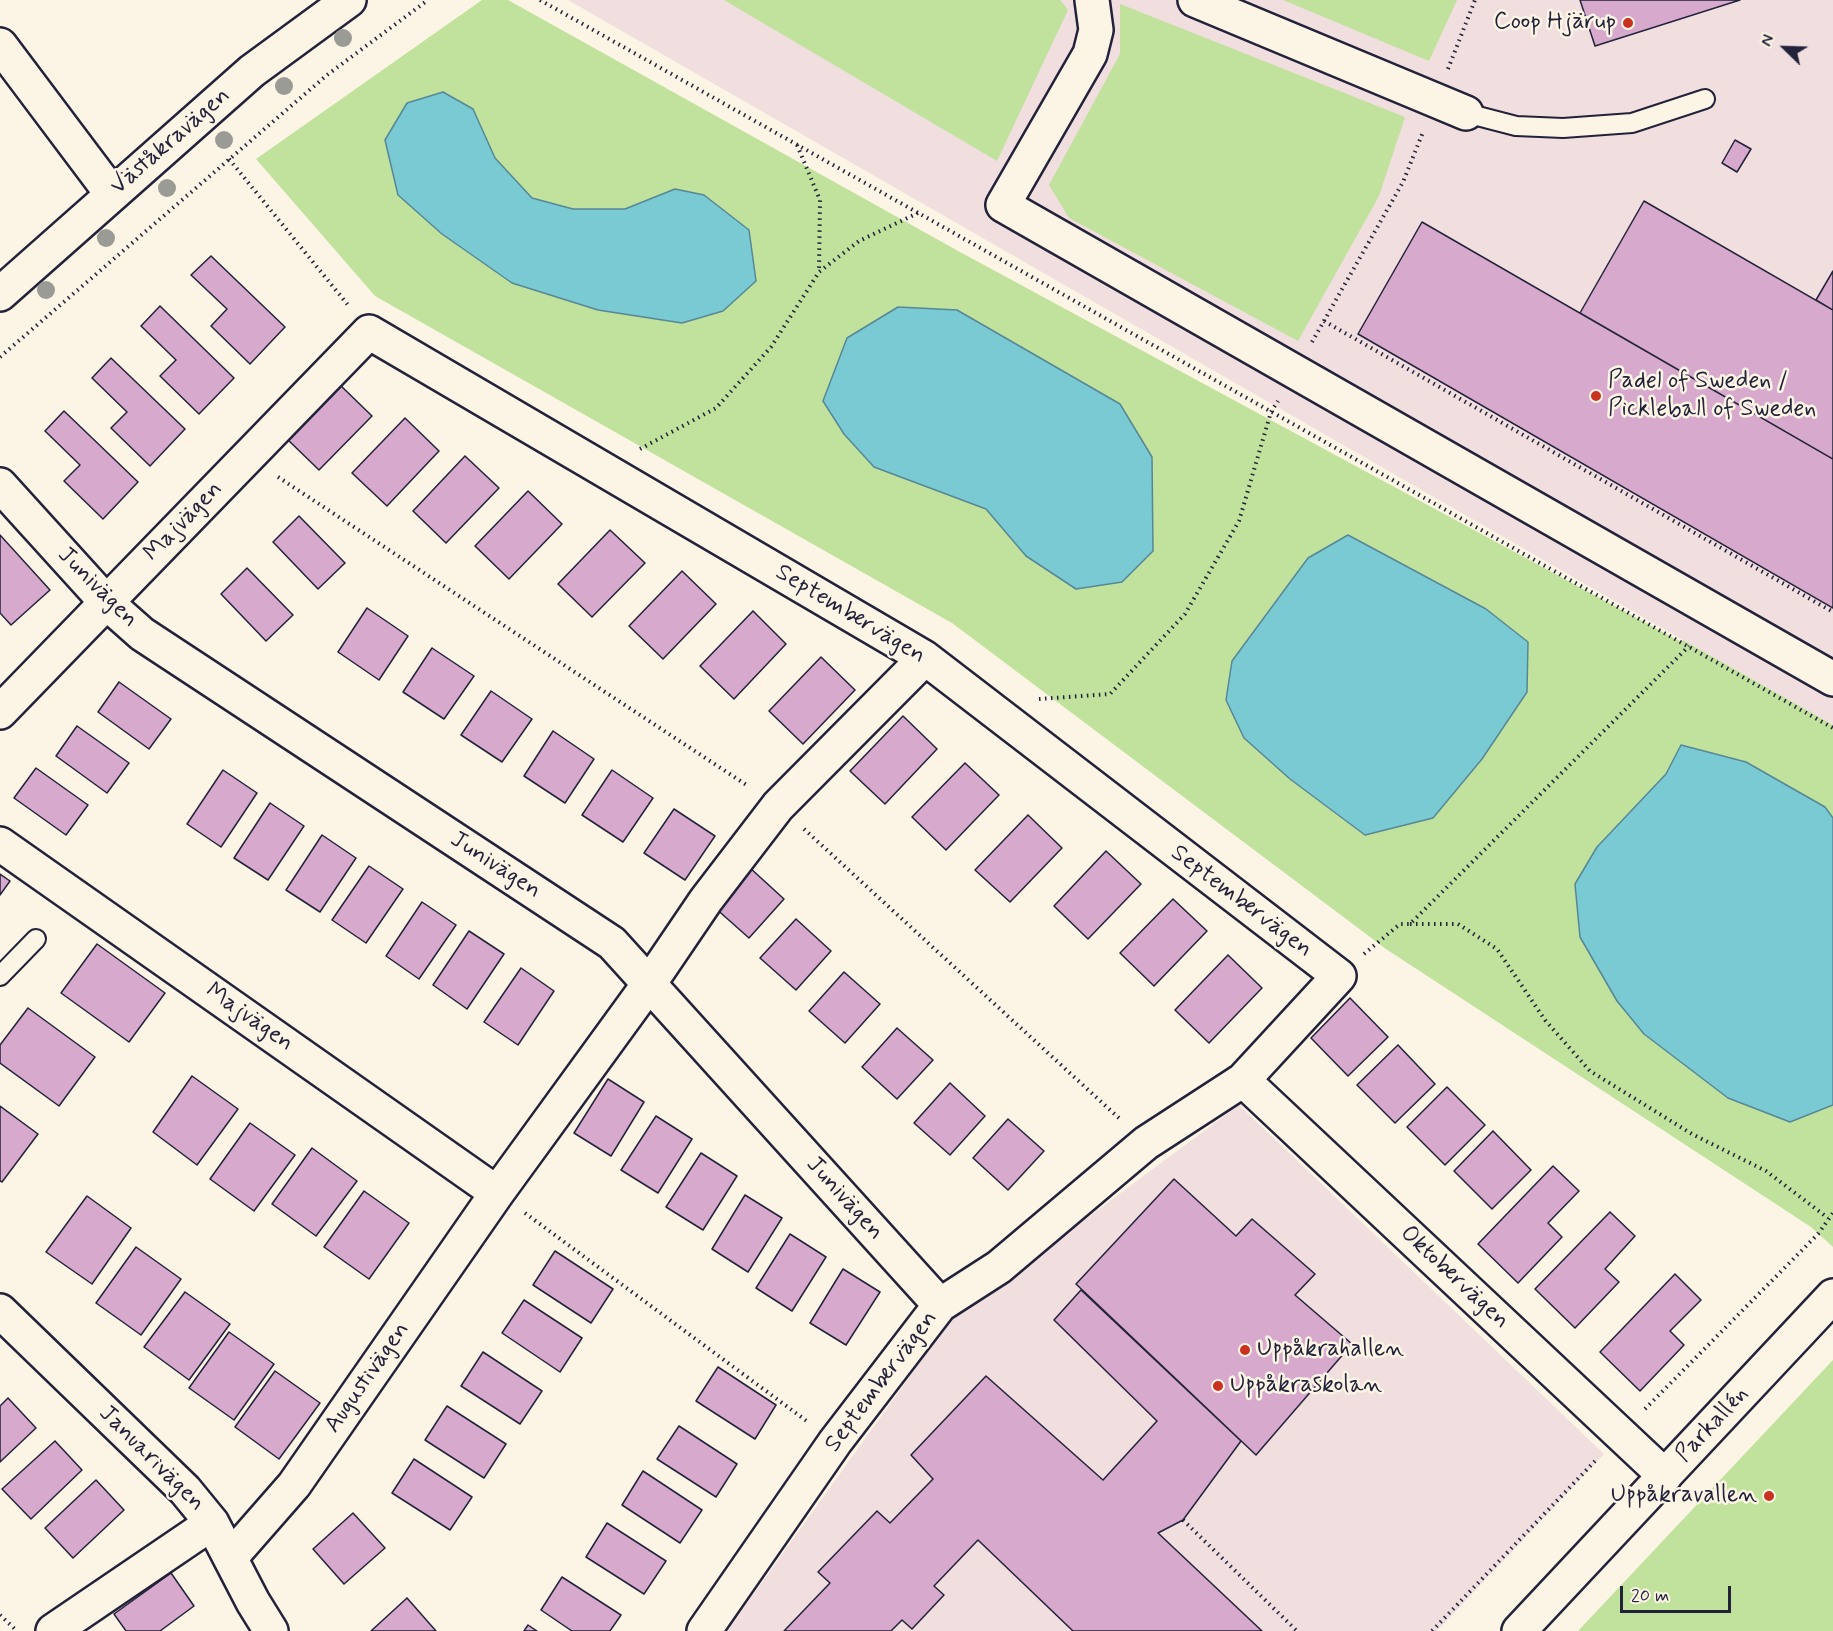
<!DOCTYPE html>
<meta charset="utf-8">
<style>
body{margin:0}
#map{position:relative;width:1833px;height:1631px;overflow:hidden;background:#fcf5e5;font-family:Mynerve,sans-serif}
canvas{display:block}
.north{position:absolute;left:1755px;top:18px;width:60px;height:60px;-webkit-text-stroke:4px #fcf5e5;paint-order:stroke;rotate:293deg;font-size:16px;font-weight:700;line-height:24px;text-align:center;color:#22223b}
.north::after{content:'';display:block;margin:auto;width:21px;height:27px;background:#22223b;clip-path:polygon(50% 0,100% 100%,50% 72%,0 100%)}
.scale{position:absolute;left:1620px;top:1586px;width:111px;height:27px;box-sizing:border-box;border:3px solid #22223b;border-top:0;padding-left:8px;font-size:18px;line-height:21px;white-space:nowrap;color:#22223b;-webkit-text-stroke:4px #fcf5e5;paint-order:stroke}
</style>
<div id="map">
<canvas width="1833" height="1631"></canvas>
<div class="north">N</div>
<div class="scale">20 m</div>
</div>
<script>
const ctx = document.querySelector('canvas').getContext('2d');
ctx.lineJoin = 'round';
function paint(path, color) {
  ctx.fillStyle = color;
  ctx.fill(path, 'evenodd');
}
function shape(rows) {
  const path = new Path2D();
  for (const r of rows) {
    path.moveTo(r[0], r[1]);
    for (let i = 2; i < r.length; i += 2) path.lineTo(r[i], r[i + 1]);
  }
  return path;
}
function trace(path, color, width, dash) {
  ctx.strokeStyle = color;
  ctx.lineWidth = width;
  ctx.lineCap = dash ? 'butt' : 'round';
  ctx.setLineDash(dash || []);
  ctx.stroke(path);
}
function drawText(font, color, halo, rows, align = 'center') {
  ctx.font = font + ' Mynerve,sans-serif';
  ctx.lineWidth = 5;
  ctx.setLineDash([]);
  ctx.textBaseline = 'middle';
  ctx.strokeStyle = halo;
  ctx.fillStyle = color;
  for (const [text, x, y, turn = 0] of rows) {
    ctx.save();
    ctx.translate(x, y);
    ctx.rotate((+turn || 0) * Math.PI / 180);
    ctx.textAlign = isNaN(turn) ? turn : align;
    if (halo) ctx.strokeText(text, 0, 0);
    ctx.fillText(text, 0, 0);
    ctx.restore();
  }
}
paint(shape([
 [568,0,1833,0,1833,725,1683,640],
 [1239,1105,1604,1454,1437,1631,727,1631,951,1319]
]), '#f1dede');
paint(shape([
 [482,0,508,0,960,252,1681,642,1683,640,1833,725,1833,818,1824,807,1681,745,1666,774,1597,847,1575,884,1580,937,1617,1001,1644,1034,1728,1098,1790,1122,1833,1105,1833,1247,1811,1227,1386,949,952,623,375,296,256,159],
 [724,0,1060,0,1068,10,997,161],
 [1283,0,1457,0,1429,61],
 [1120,4,1405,117,1379,196,1298,341,1069,218,1049,185,1120,54],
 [1833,1360,1833,1631,1578,1631]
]), '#c0e29c');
const water = shape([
 [443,92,473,109,495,158,532,198,573,209,625,209,675,189,704,195,749,230,756,281,723,311,682,323,598,310,512,283,442,234,398,195,385,140,407,103,443,92],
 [898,307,957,310,1120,404,1152,457,1153,551,1122,582,1076,589,1026,556,986,509,874,467,844,434,823,401,847,338,898,307],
 [1348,535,1486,609,1528,642,1527,692,1482,759,1433,818,1365,835,1290,779,1244,738,1226,700,1232,661,1308,558,1348,535],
 [1681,745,1746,762,1825,807,1833,818,1833,1105,1790,1122,1728,1098,1644,1034,1617,1001,1580,937,1575,884,1597,847,1666,774,1681,745]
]);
paint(water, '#7acad4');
trace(water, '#578797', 1.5);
const building = shape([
 [1580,0,1740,0,1595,46,1580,0],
 [1735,140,1751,149,1737,172,1722,163,1735,140],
 [1644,201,1833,310,1833,459,1580,313,1644,201],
 [1422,222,1833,459,1833,608,1358,334,1422,222],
 [211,256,285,327,250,364,211,326,227,309,191,275,211,256],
 [1833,271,1833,310,1816,300,1833,271],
 [160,306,234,378,199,414,160,376,176,360,141,326,160,306],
 [111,358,185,429,150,466,111,428,127,412,92,378,111,358],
 [338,383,372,416,319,470,286,438,338,383],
 [64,411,138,482,103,519,64,481,80,465,45,431,64,411],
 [405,418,439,451,387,506,352,473,405,418],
 [465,456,499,488,446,543,413,511,465,456],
 [528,491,562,524,509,579,475,546,528,491],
 [299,516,345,563,318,589,273,542,299,516],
 [610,530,645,563,592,617,558,584,610,530],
 [0,535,50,590,11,625,0,613,0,535],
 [247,568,293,615,266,641,221,594,247,568],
 [682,571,716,604,663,659,629,626,682,571],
 [367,608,408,636,379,680,338,652,367,608],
 [753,611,786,644,734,699,700,666,753,611],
 [432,648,474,676,444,719,403,692,432,648],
 [821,657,855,690,803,744,769,711,821,657],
 [119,682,171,719,149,749,98,712,119,682],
 [491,691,532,719,502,762,461,735,491,691],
 [903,716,937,749,885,804,850,771,903,716],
 [77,726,129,763,107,793,56,756,77,726],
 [553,731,594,759,565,803,524,776,553,731],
 [965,763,999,795,946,850,912,817,965,763],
 [36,768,88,805,66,835,14,798,36,768],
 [223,770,257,793,221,847,187,824,223,770],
 [612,770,653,798,623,842,582,815,612,770],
 [270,803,304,826,268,880,234,858,270,803],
 [674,809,715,836,685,880,644,853,674,809],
 [1028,815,1062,848,1010,902,975,870,1028,815],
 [322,835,356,858,320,912,286,890,322,835],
 [1106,851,1141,884,1088,939,1054,906,1106,851],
 [369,866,403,889,366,943,332,920,369,866],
 [749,867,784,899,749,938,713,906,749,867],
 [0,874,10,881,0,895,0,874],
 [1173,899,1207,931,1154,986,1120,953,1173,899],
 [422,902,456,925,419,979,386,956,422,902],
 [796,919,831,951,796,990,760,958,796,919],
 [469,931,504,954,467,1009,433,985,469,931],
 [97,944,165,993,129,1042,61,993,97,944],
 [1228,955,1262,988,1209,1043,1175,1010,1228,955],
 [521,968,554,991,518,1045,484,1022,521,968],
 [844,972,880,1004,845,1043,809,1011,844,972],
 [1350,998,1388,1037,1348,1076,1311,1038,1350,998],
 [28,1008,95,1057,59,1106,0,1063,0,1045,28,1008],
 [897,1028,933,1060,897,1099,862,1067,897,1028],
 [1398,1045,1435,1084,1395,1123,1357,1085,1398,1045],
 [192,1076,238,1109,197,1165,153,1132,192,1076],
 [608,1079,644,1102,611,1156,574,1133,608,1079],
 [950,1083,985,1116,950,1155,914,1123,950,1083],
 [1447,1087,1485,1125,1445,1165,1407,1127,1447,1087],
 [0,1106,38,1134,2,1182,0,1181,0,1106],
 [656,1116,692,1139,658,1193,621,1170,656,1116],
 [1008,1119,1044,1151,1008,1190,973,1158,1008,1119],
 [250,1123,295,1155,254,1211,210,1179,250,1123],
 [1493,1131,1531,1170,1492,1209,1454,1171,1493,1131],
 [312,1148,357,1181,316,1236,272,1204,312,1148],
 [701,1153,737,1176,703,1230,666,1207,701,1153],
 [1553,1166,1579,1191,1548,1223,1562,1237,1518,1283,1478,1244,1553,1166],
 [1174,1179,1236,1236,1252,1219,1315,1274,1295,1295,1352,1344,1256,1455,1076,1284,1174,1179],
 [364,1191,409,1223,369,1279,324,1247,364,1191],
 [745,1195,782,1218,748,1272,712,1249,745,1195],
 [87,1196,131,1228,92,1284,46,1252,87,1196],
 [1610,1212,1635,1236,1605,1269,1619,1282,1575,1328,1535,1289,1610,1212],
 [790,1234,826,1257,792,1311,756,1288,790,1234],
 [136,1247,181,1279,141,1335,96,1303,136,1247],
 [555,1251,613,1289,591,1323,533,1285,555,1251],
 [843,1269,880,1292,846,1345,810,1323,843,1269],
 [1675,1274,1701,1300,1670,1331,1684,1345,1640,1391,1600,1352,1675,1274],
 [1081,1290,1241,1441,1183,1520,1158,1533,1262,1631,1073,1631,978,1540,934,1586,944,1595,912,1629,902,1620,891,1631,784,1631,830,1583,818,1572,877,1511,890,1523,933,1479,911,1455,986,1376,1103,1480,1157,1421,1054,1320,1081,1290],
 [185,1292,230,1324,189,1380,144,1347,185,1292],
 [524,1300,582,1338,560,1372,502,1333,524,1300],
 [229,1332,274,1364,234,1420,189,1388,229,1332],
 [483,1352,542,1391,520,1424,461,1386,483,1352],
 [718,1367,776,1405,755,1439,696,1401,718,1367],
 [275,1371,320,1403,279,1459,235,1427,275,1371],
 [8,1398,36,1428,0,1462,0,1406,8,1398],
 [447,1406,506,1444,484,1478,425,1440,447,1406],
 [679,1426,737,1464,716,1497,657,1459,679,1426],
 [55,1441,82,1470,31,1519,2,1489,55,1441],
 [414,1459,472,1497,450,1530,392,1493,414,1459],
 [643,1471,702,1510,680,1543,622,1505,643,1471],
 [96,1480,124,1510,73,1558,45,1528,96,1480],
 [353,1513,385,1548,344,1584,313,1549,353,1513],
 [607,1523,666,1561,644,1594,586,1557,607,1523],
 [171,1573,194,1606,160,1631,126,1631,114,1614,171,1573],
 [562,1577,621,1615,610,1631,572,1631,541,1610,562,1577],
 [407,1598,436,1631,371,1631,407,1598],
 [528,1625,537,1631,524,1631,528,1625]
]);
paint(building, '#d7aacd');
trace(building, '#22223b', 1.5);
const service = shape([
 [1466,113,1516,126,1563,128,1632,123,1705,99],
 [0,976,36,939]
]);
const minor = shape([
 [1092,0,1096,30,1090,54,1003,205,1833,679],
 [1195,0,1466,113],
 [0,45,112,194],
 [0,485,107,603,142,634,612,943,940,1305],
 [0,712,369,332,925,658,1339,976,1243,1080,1146,1143,999,1267,940,1305,835,1442,704,1631],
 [0,844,497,1193],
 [1243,1080,1665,1476],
 [0,1311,185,1490,212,1523,253,1602,271,1631],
 [231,1557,294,1485,497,1193,649,984,706,900,778,806,925,658],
 [53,1631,212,1523],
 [1519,1631,1833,1296]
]);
const tertiary = shape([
 [0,294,252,71,349,0]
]);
trace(service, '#22223b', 22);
trace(minor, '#22223b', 38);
trace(tertiary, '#22223b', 38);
trace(shape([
 [540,0,1833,728],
 [1448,69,1475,0],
 [797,145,820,200,819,271],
 [229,159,348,305],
 [1324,321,1833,612],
 [1312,342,1403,182,1423,132],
 [0,357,327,75,428,0],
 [640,449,716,408,771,347,819,272,859,241,918,213],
 [278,477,748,786],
 [1039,699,1110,694,1185,614,1239,521,1271,412,1278,401],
 [804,829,1121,1120],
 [1410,924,1458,924,1497,949,1545,1020,1590,1071,1692,1134,1766,1171,1828,1218],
 [1364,954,1400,924,1410,924,1689,646],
 [525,1213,808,1422],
 [1645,1409,1818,1234,1833,1213],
 [1183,1520,1297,1631],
 [0,1615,17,1631],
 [1432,1631,1596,1460]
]), '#22223b', 4, [1.5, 4.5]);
trace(service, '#fcf5e5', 18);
trace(minor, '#fcf5e5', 33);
trace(tertiary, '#fcf5e5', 33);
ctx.fillStyle = '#9a9b95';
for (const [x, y] of [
 [343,38],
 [284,86],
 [224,140],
 [167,188],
 [106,238],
 [46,290]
]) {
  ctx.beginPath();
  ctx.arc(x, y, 9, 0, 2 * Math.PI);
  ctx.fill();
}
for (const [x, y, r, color] of [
 [1628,23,6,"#c8321e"],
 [1596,396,6,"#c8321e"],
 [1245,1350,6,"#c8321e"],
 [1218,1386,6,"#c8321e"],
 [1769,1496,6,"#c8321e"]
]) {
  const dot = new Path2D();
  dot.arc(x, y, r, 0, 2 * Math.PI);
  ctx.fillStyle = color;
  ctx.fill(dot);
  trace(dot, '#fcf5e5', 2);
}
drawText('24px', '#22223b', '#fcf5e5', [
 ["Coop Hjärup",1616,23,"right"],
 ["Padel of Sweden /",1608,382],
 ["Pickleball of Sweden",1608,410],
 ["Uppåkrahallen",1257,1350],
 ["Uppåkraskolan",1230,1386],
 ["Uppåkravallen",1757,1496,"right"]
], 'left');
drawText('24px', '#22223b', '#fcf5e5', [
 ["Väståkravägen",171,142,-41],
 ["Majvägen",184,522,-46],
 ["Junivägen",97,588,45],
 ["Septembervägen",850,615,31],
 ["Junivägen",495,866,33],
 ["Septembervägen",1241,902,37],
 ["Majvägen",249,1018,35],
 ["Junivägen",844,1199,48],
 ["Oktobervägen",1454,1278,43],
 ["Augustivägen",368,1378,-55],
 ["Septembervägen",882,1382,-53],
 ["Parkallén",1713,1425,-47],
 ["Januarivägen",151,1459,45]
]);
</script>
